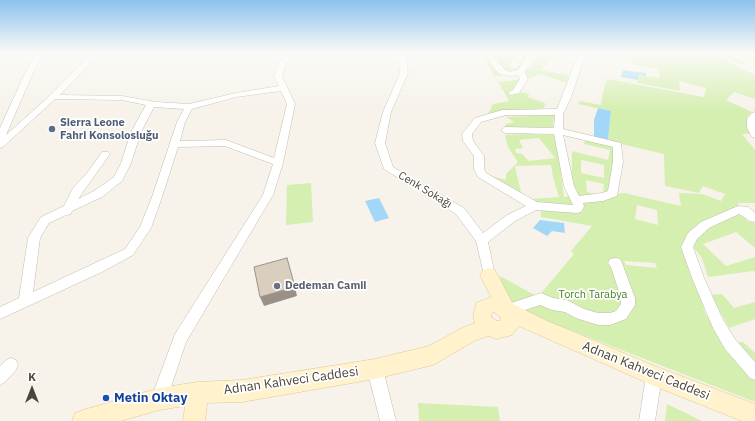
<!DOCTYPE html>
<meta charset="utf-8">
<style>
body{margin:0}
#map{position:relative;width:755px;height:421px;overflow:hidden;background:#f7f3eb;font-family:"IBM Plex Sans",sans-serif}
canvas{display:block}
.north{position:absolute;left:12px;top:369px;width:40px;height:40px;-webkit-text-stroke:3px #fff;paint-order:stroke;rotate:0deg;font-size:11px;font-weight:700;line-height:16px;text-align:center;color:#4c4437}
.north::after{content:'';display:block;margin:auto;width:14px;height:18px;background:#4c4437;clip-path:polygon(50% 0,100% 100%,50% 72%,0 100%)}
</style>
<div id="map">
<canvas width="755" height="421"></canvas>
<div class="north">K</div>
</div>
<script>
const ctx = document.querySelector('canvas').getContext('2d');
ctx.lineJoin = 'round';
function paint(path, color) {
  ctx.fillStyle = color;
  ctx.fill(path, 'evenodd');
}
function shape(rows) {
  const path = new Path2D();
  for (const r of rows) {
    path.moveTo(r[0], r[1]);
    for (let i = 2; i < r.length; i += 2) path.lineTo(r[i], r[i + 1]);
  }
  return path;
}
function trace(path, color, width, dash) {
  ctx.strokeStyle = color;
  ctx.lineWidth = width;
  ctx.lineCap = dash ? 'butt' : 'round';
  ctx.setLineDash(dash || []);
  ctx.stroke(path);
}
function drawText(font, color, halo, rows, align = 'center') {
  ctx.font = font + ' "IBM Plex Sans",sans-serif';
  ctx.lineWidth = 3.5;
  ctx.setLineDash([]);
  ctx.textBaseline = 'middle';
  ctx.strokeStyle = halo;
  ctx.fillStyle = color;
  for (const [text, x, y, turn = 0] of rows) {
    ctx.save();
    ctx.translate(x, y);
    ctx.rotate((+turn || 0) * Math.PI / 180);
    ctx.textAlign = isNaN(turn) ? turn : align;
    if (halo) ctx.strokeText(text, 0, 0);
    ctx.fillText(text, 0, 0);
    ctx.restore();
  }
}
paint(shape([
 [478,53,516,53,512,62,510,63,509,67,516,68,525,53,533,53,527,59,523,71,530,67,539,53,555,53,552,58,541,70,569,75,566,83,542,74,526,79,520,92,529,94,528,97,545,103,544,108,488,114,493,104,509,101,498,82,522,79,517,74,494,76,484,57],
 [625,53,716,53,718,55,733,64,755,75,755,99,734,92,726,100,752,112,747,117,748,125,753,134,742,134,755,150,755,203,738,203,738,210,747,221,755,223,755,248,736,232,703,244,726,266,755,257,755,272,753,271,708,277,702,258,690,243,694,273,705,313,734,357,734,344,740,342,743,342,755,353,755,402,565,328,522,313,502,293,500,276,538,297,574,254,571,251,592,226,541,217,541,209,530,199,559,197,553,177,551,165,515,166,522,197,484,174,506,180,506,174,518,162,508,147,505,135,527,134,556,135,564,197,572,195,572,151,608,160,610,150,584,144,586,137,608,141,611,111,578,104,580,101,601,105,603,92,607,79,704,97,706,88,679,81,680,91,637,83,638,75,660,78,658,69,634,65,633,60,624,58],
 [539,138,555,158,529,161,522,154,516,153,515,149,523,148,519,140],
 [617,143,664,154,665,186,699,193,703,186,725,194,721,201,702,194,679,193,681,206,624,193,616,194],
 [581,160,604,165,604,178,581,173],
 [586,180,604,184,603,196,587,192],
 [637,205,657,210,658,225,635,219],
 [624,261,655,263,657,268,626,265],
 [737,53,755,53,755,67,750,63,754,62,739,55,733,57,746,64,740,65,725,56],
 [554,115,553,127,503,130,506,124,514,122,506,117],
 [311,183,313,222,286,225,287,185],
 [722,294,734,308,755,302,755,319,729,328,711,295],
 [418,403,498,407,500,421,419,421],
 [667,404,702,421,665,421]
]), '#d4efb0');
paint(shape([
 [623,70,646,73,646,76,638,75,638,80,621,77],
 [598,108,611,111,608,140,594,137,594,120],
 [379,198,389,218,375,222,365,201],
 [540,220,564,223,565,233,552,231,547,236,533,228]
]), '#a2d7f8');
const street = shape([
 [37,53,44,53,33,73,6,135,44,101,92,53,100,53,60,95,122,96,156,102,189,104,236,93,279,86,274,76,280,61,292,53,300,53,287,62,282,76,295,104,283,163,273,195,186,342,165,405,159,407,153,405,151,399,175,334,263,195,273,164,225,146,178,147,162,197,151,228,133,255,102,272,0,319,0,307,19,298,28,238,41,217,64,206,73,188,87,173,102,152,108,152,110,154,78,199,94,191,114,177,121,163,131,132,146,105,122,100,55,99,3,147,0,148,0,128,25,73,37,53],
 [281,91,287,104,274,158,226,140,180,141,185,122,192,109,236,97,281,91],
 [154,107,184,109,177,122,152,197,140,227,125,249,33,292,40,238,49,223,66,215,71,214,72,211,102,197,122,181,131,163,141,132,154,107],
 [402,53,406,55,408,73,391,112,385,143,393,167,464,208,483,233,507,215,526,206,478,177,474,169,474,156,463,141,462,134,475,118,502,110,557,109,579,53,586,53,570,100,563,114,563,129,621,143,623,162,617,196,603,201,583,203,584,206,583,209,581,212,577,213,536,210,515,221,488,242,495,275,493,279,489,280,485,279,476,241,456,214,384,169,375,143,383,112,400,73,398,55,402,53],
 [506,115,555,115,554,128,505,127,501,130,505,133,554,134,564,186,573,205,537,202,486,173,484,169,484,156,473,141,472,134,481,122,506,115],
 [563,135,613,147,613,162,608,191,602,193,579,196,574,186,563,135],
 [483,53,490,53,505,70,510,72,518,70,529,53,535,53,525,72,528,79,519,93,511,95,507,93,513,90,520,79,518,75,510,76,499,74,483,53],
 [755,112,755,138,752,137,747,128,747,119,752,113,755,112],
 [738,206,748,207,755,213,755,222,750,221,739,214,709,228,697,239,693,247,704,278,723,320,735,339,755,362,755,380,750,378,725,349,713,328,692,278,681,247,688,233,701,222,738,206],
 [616,258,620,259,622,263,635,298,635,305,626,319,610,325,598,325,576,318,565,312,552,310,540,305,507,316,502,314,500,310,502,306,541,293,553,298,567,300,584,309,598,313,610,313,616,311,621,304,621,298,611,267,608,263,610,259,616,258],
 [11,358,16,360,18,365,16,370,5,382,0,385,0,366,6,360,11,358],
 [375,362,380,364,383,369,396,421,380,421,367,369,370,364,375,362],
 [654,368,659,371,662,376,655,421,639,421,646,376,649,371,654,368]
]);
const secondary = shape([
 [489,268,495,270,513,304,545,320,655,366,755,404,755,421,742,421,654,386,519,326,512,335,496,339,489,336,476,340,433,365,375,379,242,402,207,403,205,421,183,421,185,406,159,410,121,421,72,421,75,413,83,410,159,388,197,382,242,380,375,359,429,346,464,327,475,323,473,317,476,303,491,297,480,275,483,270,489,268],
 [494,312,501,318,500,321,497,321,491,317,492,313,494,312]
]);
trace(street, '#c4bbac', 1);
trace(secondary, '#dbc896', 1);
paint(street, '#fff');
paint(secondary, '#fff2cd');
paint(shape([
 [295,287,297,296,264,306,260,297]
]), '#999186');
const building = shape([
 [287,258,295,287,260,297,254,267,287,258]
]);
paint(building, '#dacfbf');
trace(building, '#999186', 1);
const sky = ctx.createLinearGradient(0, 0, 0, 112);
sky.addColorStop(0, '#8cc2ee');
sky.addColorStop(0.47, '#fbfaf6');
sky.addColorStop(1, '#fbfaf600');
ctx.fillStyle = sky;
ctx.fillRect(0, 0, 755, 112);
for (const [x, y, r, color] of [
 [52,129,4,"#5c6f8a"],
 [277,286,4,"#6b7280"],
 [106,398,4,"#1a4fb4"]
]) {
  const dot = new Path2D();
  dot.arc(x, y, r, 0, 2 * Math.PI);
  ctx.fillStyle = color;
  ctx.fill(dot);
  trace(dot, '#fff', 1.5);
}
drawText('bold 11px', '#4e5e75', '#fff', [
 ["Sierra Leone",60,123],
 ["Fahri Konsolosluğu",60,136]
], 'left');
drawText('11px', '#4c4437', '#fff', [
 ["Cenk Sokağı",425,190,31]
]);
drawText('bold 11px', '#5b616d', '#fff', [
 ["Dedeman Camii",285,286]
], 'left');
drawText('11px', '#478022', '#fff', [
 ["Torch Tarabya",593,295]
]);
drawText('13px', '#4c4437', '#fff', [
 ["Adnan Kahveci Caddesi",646,371,22],
 ["Adnan Kahveci Caddesi",291,381,-8]
]);
drawText('bold 13px', '#164399', '#fff', [
 ["Metin Oktay",114,398]
], 'left');
</script>
